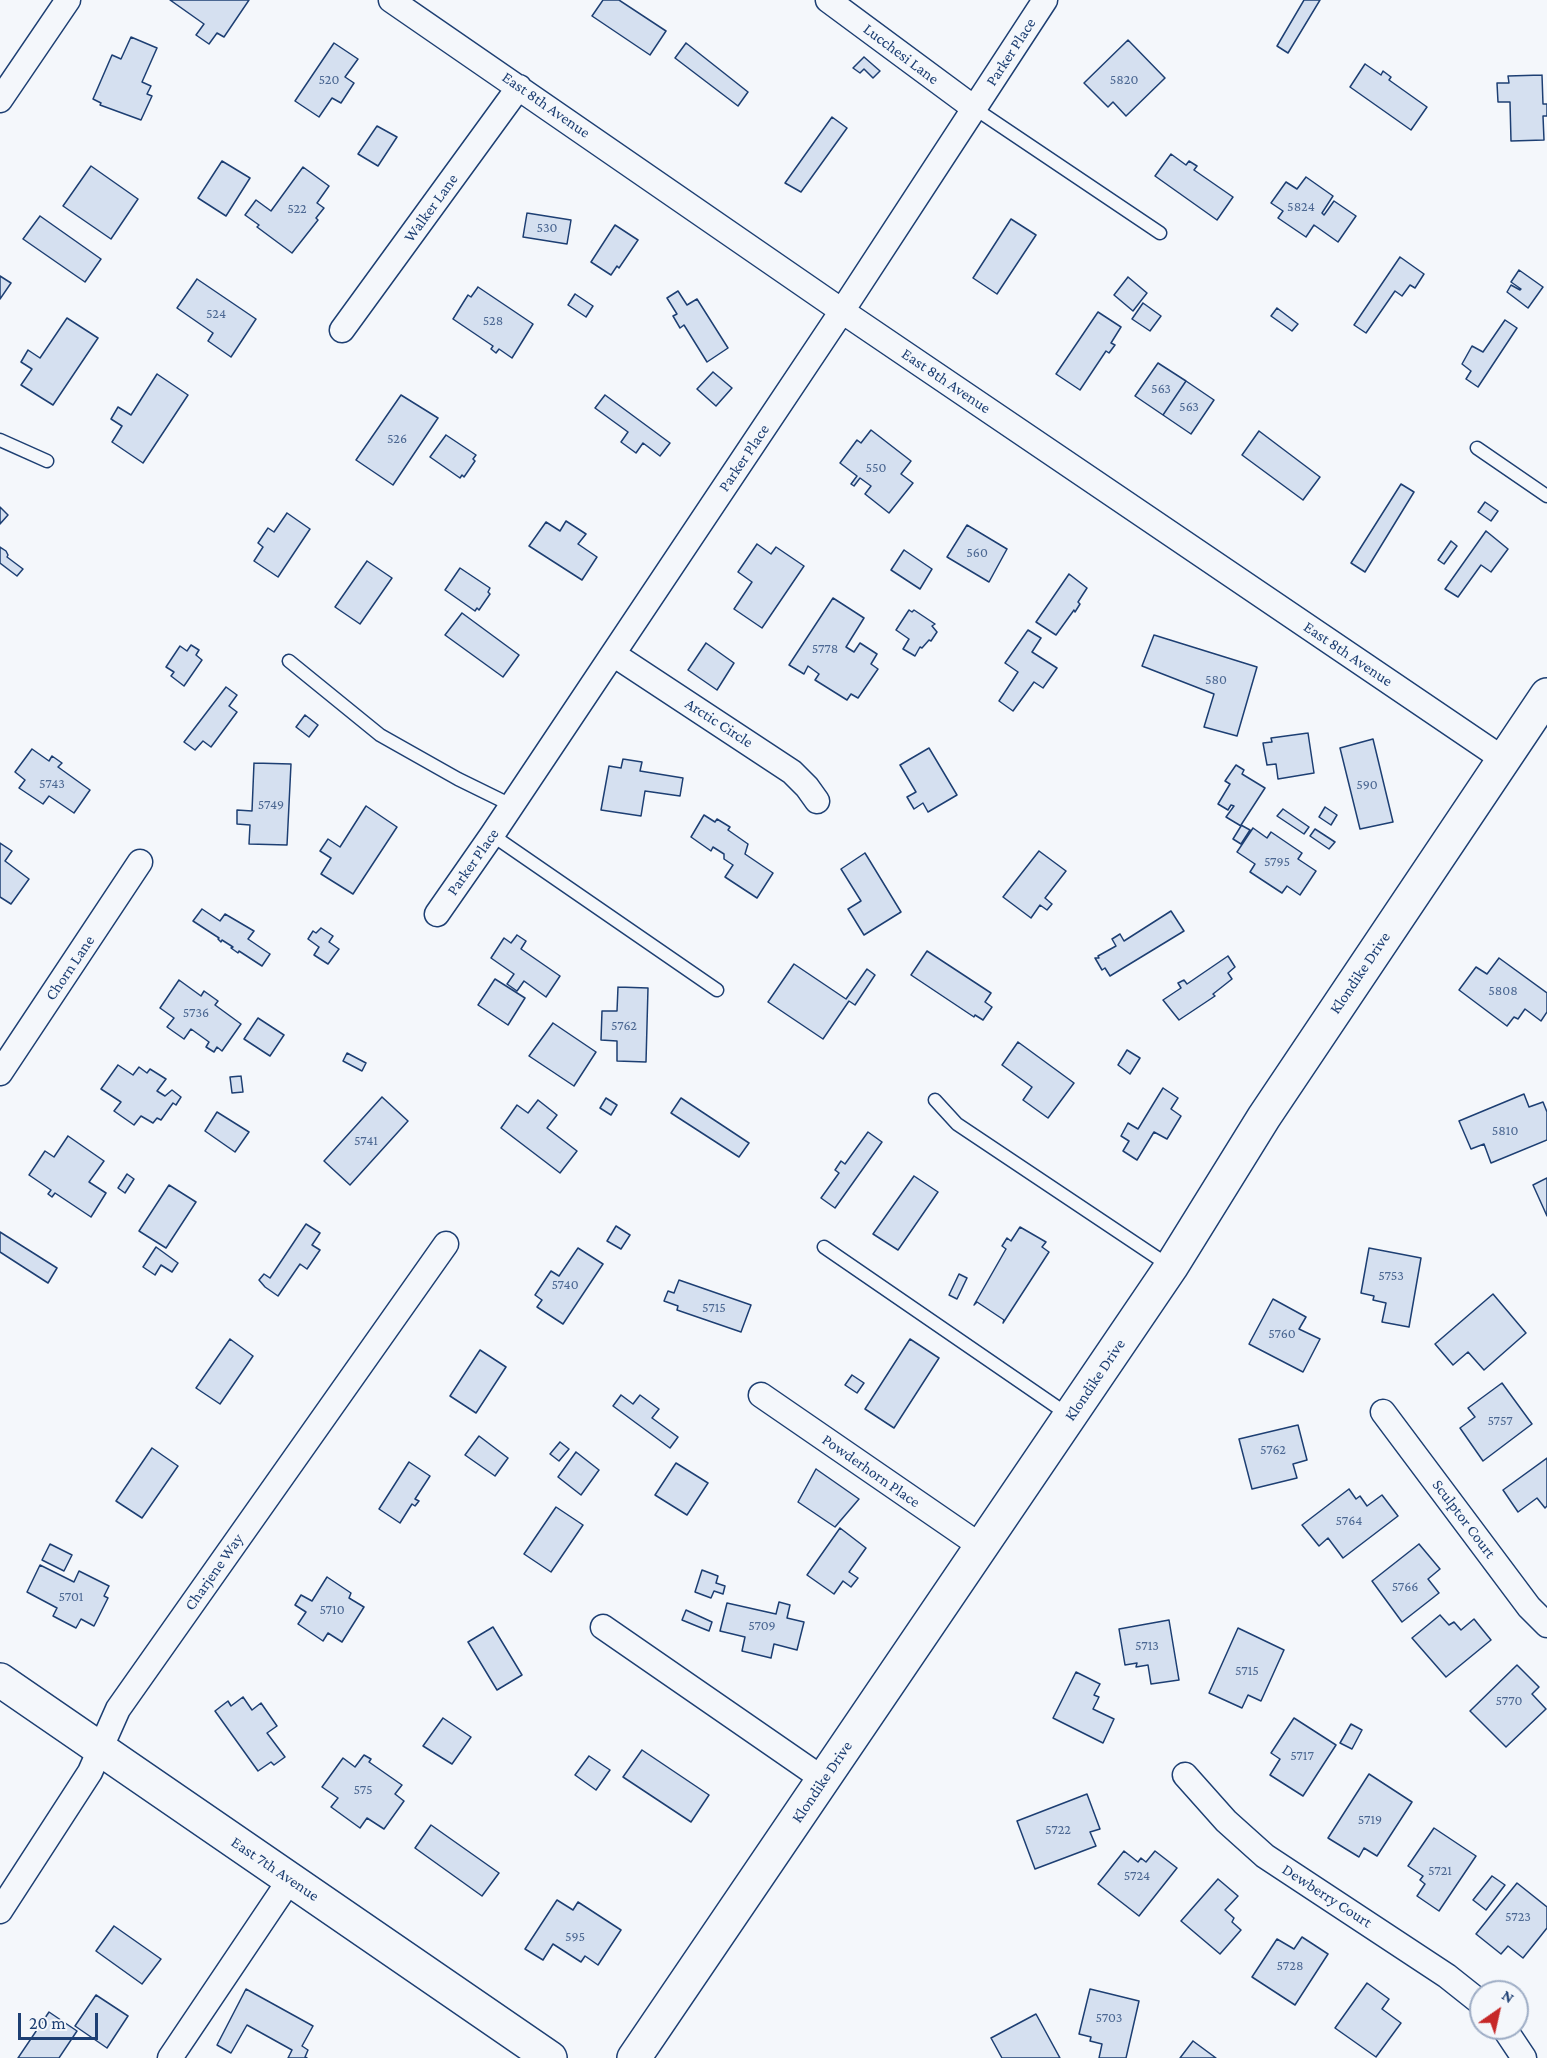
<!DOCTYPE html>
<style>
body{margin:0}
#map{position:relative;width:1547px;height:2058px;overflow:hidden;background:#f4f7fb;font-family:"Crimson Pro",serif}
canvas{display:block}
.north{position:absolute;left:1469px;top:1980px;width:60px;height:60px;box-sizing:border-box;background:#f4f7fb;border:2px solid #9eadc5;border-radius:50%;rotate:34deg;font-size:16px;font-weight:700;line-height:24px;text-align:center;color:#1d3f73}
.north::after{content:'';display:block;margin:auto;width:21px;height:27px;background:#c62828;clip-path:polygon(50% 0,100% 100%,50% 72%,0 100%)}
.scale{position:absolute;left:18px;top:2013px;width:80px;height:27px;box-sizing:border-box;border:3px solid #1d3f73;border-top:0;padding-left:8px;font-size:18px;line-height:21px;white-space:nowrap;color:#1d3f73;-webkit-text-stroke:4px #f4f7fb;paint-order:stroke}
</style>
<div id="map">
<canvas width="1547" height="2058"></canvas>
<div class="north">N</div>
<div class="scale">20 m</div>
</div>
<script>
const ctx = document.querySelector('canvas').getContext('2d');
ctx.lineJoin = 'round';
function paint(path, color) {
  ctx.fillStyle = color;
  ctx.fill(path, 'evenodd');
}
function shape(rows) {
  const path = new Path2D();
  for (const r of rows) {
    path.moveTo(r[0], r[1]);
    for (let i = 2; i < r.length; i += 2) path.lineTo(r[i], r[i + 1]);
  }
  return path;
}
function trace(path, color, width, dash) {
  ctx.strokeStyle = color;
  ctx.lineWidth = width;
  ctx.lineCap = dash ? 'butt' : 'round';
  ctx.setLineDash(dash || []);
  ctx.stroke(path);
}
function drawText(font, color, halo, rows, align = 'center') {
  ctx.font = font + ' "Crimson Pro",serif';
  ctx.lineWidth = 4.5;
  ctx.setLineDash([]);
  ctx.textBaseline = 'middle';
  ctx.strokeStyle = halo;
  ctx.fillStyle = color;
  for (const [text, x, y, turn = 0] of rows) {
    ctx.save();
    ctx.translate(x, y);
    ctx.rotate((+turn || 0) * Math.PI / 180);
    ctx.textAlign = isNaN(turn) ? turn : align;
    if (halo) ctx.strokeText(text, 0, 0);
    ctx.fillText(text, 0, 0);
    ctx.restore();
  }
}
const building = shape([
 [170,0,249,0,224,37,217,33,209,44,196,35,204,24,170,0],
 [603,0,619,0,666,31,650,55,592,16,603,0],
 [1304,0,1320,0,1288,53,1277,46,1304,0],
 [131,37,157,48,142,82,151,86,147,94,152,96,141,120,100,105,101,103,93,99,112,55,121,59,131,37],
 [1128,40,1165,78,1126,116,1113,102,1108,107,1084,83,1128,40],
 [334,43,358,59,345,77,354,83,341,103,332,98,319,117,295,101,334,43],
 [686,43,748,92,738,106,675,58,686,43],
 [864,57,880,71,873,78,864,69,860,73,853,68,864,57],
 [1365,64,1381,75,1383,71,1391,77,1389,80,1427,107,1411,130,1350,87,1365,64],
 [1542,75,1543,104,1547,104,1547,116,1543,116,1544,140,1511,141,1510,102,1498,102,1497,83,1509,83,1508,76,1542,75],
 [832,117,847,128,801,192,785,183,832,117],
 [377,126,397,137,378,166,358,154,377,126],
 [1171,154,1186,165,1189,161,1197,166,1194,170,1233,197,1217,220,1155,176,1171,154],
 [222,161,250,178,226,216,198,198,222,161],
 [91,166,138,199,111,239,63,206,91,166],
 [303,167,329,186,317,203,324,208,316,218,318,220,292,253,257,227,259,225,245,215,256,200,271,211,303,167],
 [1306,177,1333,196,1322,213,1324,215,1334,201,1356,216,1338,242,1314,225,1306,237,1278,218,1283,211,1271,203,1286,182,1297,189,1306,177],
 [527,213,571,220,567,244,523,237,527,213],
 [40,216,101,259,85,282,23,239,40,216],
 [1011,219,1036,235,997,294,973,278,1011,219],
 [615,225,638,240,619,268,617,266,611,275,591,262,615,225],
 [1400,257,1424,274,1415,288,1410,285,1402,296,1395,291,1366,333,1354,325,1400,257],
 [1519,270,1543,287,1528,308,1507,292,1511,285,1520,290,1521,289,1511,282,1519,270],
 [0,276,11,283,0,299,0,276],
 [1128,277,1147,293,1133,311,1114,295,1128,277],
 [197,279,256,319,231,357,208,341,213,333,177,308,197,279],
 [478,287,533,324,512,358,499,349,496,353,491,349,493,346,453,319,468,295,471,297,478,287],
 [678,291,687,305,697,299,728,348,707,362,684,325,680,328,673,316,677,314,667,298,678,291],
 [575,294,593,306,586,317,568,305,575,294],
 [1143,303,1161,316,1150,331,1132,319,1143,303],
 [1277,308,1298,324,1292,331,1271,316,1277,308],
 [1098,312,1121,327,1111,343,1115,345,1109,353,1106,351,1080,390,1056,374,1098,312],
 [67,318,98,338,53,405,21,385,32,369,21,362,28,350,40,358,67,318],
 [1505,320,1517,328,1478,387,1466,379,1471,371,1462,364,1472,346,1483,352,1505,320],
 [1158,363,1186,381,1163,415,1135,396,1158,363],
 [713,372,732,388,716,406,697,389,713,372],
 [157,374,188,395,143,463,112,442,122,426,111,419,118,407,131,415,157,374],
 [1186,381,1214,400,1191,434,1163,415,1186,381],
 [401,395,438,418,393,485,356,460,401,395],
 [605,395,670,443,660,456,643,443,636,453,621,442,628,432,595,408,605,395],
 [871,430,911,461,901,474,913,483,889,513,865,494,871,486,860,478,854,486,851,484,857,476,840,463,857,440,861,443,871,430],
 [1259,431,1320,477,1303,500,1242,455,1259,431],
 [446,435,476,455,473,459,475,461,464,477,462,475,460,478,430,457,446,435],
 [1401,484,1414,492,1365,572,1351,563,1401,484],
 [1485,502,1498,511,1491,521,1478,512,1485,502],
 [0,507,8,515,0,524,0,507],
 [287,513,310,529,278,577,254,561,263,547,258,543,268,528,274,532,287,513],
 [566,521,586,534,578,544,597,557,582,580,529,546,546,522,560,531,566,521],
 [967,525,1007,549,989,582,947,557,967,525],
 [1486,531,1508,549,1491,572,1481,565,1458,597,1445,589,1486,531],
 [1451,541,1457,546,1444,564,1438,560,1451,541],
 [757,544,771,554,776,547,804,566,762,628,734,609,752,582,738,572,757,544],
 [0,547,6,551,8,555,7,557,23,569,17,576,0,563,0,547],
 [904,550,932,569,920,589,891,570,904,550],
 [367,561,392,578,360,624,335,607,367,561],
 [460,568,490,588,488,592,490,594,479,610,477,608,475,611,445,590,460,568],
 [1069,574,1087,588,1078,602,1080,604,1075,612,1074,610,1056,635,1036,622,1069,574],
 [833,598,864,618,846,647,854,652,860,643,877,654,871,664,878,669,858,698,851,694,847,700,815,680,819,674,808,666,804,674,789,665,833,598],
 [909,610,912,612,914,610,935,624,932,626,937,632,931,641,929,640,922,648,920,647,915,656,903,649,909,639,896,630,909,610],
 [462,613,519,655,503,677,445,635,462,613],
 [1028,630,1041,638,1032,652,1057,668,1043,688,1034,682,1013,711,999,701,1018,672,1005,663,1028,630],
 [1154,635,1257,667,1237,736,1204,727,1214,694,1142,666,1154,635],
 [706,643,734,663,717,690,688,670,706,643],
 [191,645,199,650,196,655,202,660,184,686,171,676,174,672,166,667,180,646,187,651,191,645],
 [226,687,237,695,229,706,237,712,211,747,203,741,195,750,184,742,226,687],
 [305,715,318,725,309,737,296,727,305,715],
 [1308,733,1314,773,1278,779,1276,764,1267,765,1263,743,1272,742,1271,738,1308,733],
 [1373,739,1393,822,1360,829,1340,748,1373,739],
 [929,748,957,795,928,812,923,803,914,809,907,797,916,792,900,765,929,748],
 [32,749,49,761,52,756,62,763,58,767,90,790,74,813,49,796,43,804,19,788,25,780,15,772,32,749],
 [623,759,642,762,640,771,683,778,680,796,645,791,641,816,601,810,609,766,621,768,623,759],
 [254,763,291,764,287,845,249,844,250,825,237,824,237,810,252,811,254,763],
 [1236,765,1244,770,1242,774,1265,788,1241,825,1250,830,1241,844,1233,839,1241,826,1226,817,1234,806,1231,805,1228,810,1218,804,1230,784,1225,781,1236,765],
 [366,806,397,827,353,894,321,874,331,858,320,851,328,839,340,847,366,806],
 [1325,807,1337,815,1331,825,1319,817,1325,807],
 [1283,809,1309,827,1304,834,1277,816,1283,809],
 [704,815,715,822,717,819,730,827,728,830,748,844,745,854,773,873,757,898,725,877,733,865,724,859,724,854,713,847,711,851,691,837,704,815],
 [1253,828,1267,838,1271,832,1302,853,1298,859,1316,871,1300,895,1287,886,1282,893,1250,872,1255,864,1237,852,1253,828],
 [1315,829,1335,842,1329,849,1310,836,1315,829],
 [0,843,12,851,5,861,29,879,11,904,0,897,0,843],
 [1039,851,1066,871,1045,898,1052,904,1047,910,1040,905,1031,918,1003,897,1039,851],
 [865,853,901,912,864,935,848,909,861,901,841,869,865,853],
 [202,909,220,921,225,914,254,931,248,939,270,954,262,966,239,951,238,953,231,948,233,947,222,940,221,942,218,939,219,938,193,921,202,909],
 [1171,911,1184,931,1110,976,1105,968,1102,970,1095,958,1099,958,1098,956,1116,946,1112,939,1120,934,1124,941,1171,911],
 [321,928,333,936,329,942,339,949,328,964,314,955,319,947,308,939,313,931,316,933,321,928],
 [517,935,526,941,521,949,560,976,546,997,524,981,517,991,507,984,514,974,491,958,504,938,511,943,517,935],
 [927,951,991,993,985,1002,992,1007,983,1020,975,1015,974,1017,911,975,927,951],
 [1228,956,1235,967,1228,973,1232,979,1213,994,1215,996,1179,1020,1163,1000,1181,988,1178,983,1184,980,1187,984,1228,956],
 [1499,958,1547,993,1547,1012,1541,1021,1525,1009,1518,1019,1514,1017,1507,1026,1459,990,1476,967,1487,974,1499,958],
 [794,964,846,999,867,969,875,975,855,1005,849,1001,823,1039,768,1002,794,964],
 [495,979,525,998,508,1025,478,1005,495,979],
 [179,980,201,996,204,991,218,1001,215,1005,241,1024,222,1051,217,1047,214,1052,206,1047,209,1042,191,1029,184,1039,167,1027,174,1018,160,1008,179,980],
 [618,987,648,988,646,1062,617,1061,617,1041,601,1040,602,1011,617,1011,618,987],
 [258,1018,284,1035,270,1056,244,1039,258,1018],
 [553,1023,596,1052,574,1086,529,1056,553,1023],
 [1018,1042,1074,1083,1048,1118,1023,1100,1032,1087,1002,1065,1018,1042],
 [1127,1050,1140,1058,1130,1074,1118,1065,1127,1050],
 [347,1053,366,1063,362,1071,343,1061,347,1053],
 [118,1065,133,1075,139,1067,147,1073,150,1069,166,1079,157,1091,165,1096,172,1090,181,1097,176,1105,173,1103,161,1120,157,1118,153,1123,141,1116,134,1125,114,1111,121,1102,101,1089,118,1065],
 [241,1076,243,1092,232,1093,230,1077,241,1076],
 [1163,1088,1178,1098,1171,1109,1181,1116,1167,1139,1154,1132,1137,1160,1123,1151,1129,1141,1121,1136,1128,1123,1138,1129,1163,1088],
 [1524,1094,1529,1107,1543,1102,1547,1112,1547,1140,1491,1163,1484,1144,1471,1149,1459,1121,1524,1094],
 [382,1097,408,1121,350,1185,324,1161,382,1097],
 [606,1098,617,1105,611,1115,600,1108,606,1098],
 [681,1098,749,1143,739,1157,671,1113,681,1098],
 [538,1100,557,1115,547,1128,577,1151,560,1173,501,1128,517,1105,528,1113,538,1100],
 [217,1112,249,1132,235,1152,205,1131,217,1112],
 [868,1132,882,1142,835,1208,821,1198,839,1173,835,1170,841,1161,845,1164,868,1132],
 [68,1136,104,1161,89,1182,106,1193,91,1217,55,1193,52,1197,48,1194,51,1190,29,1175,45,1151,54,1157,68,1136],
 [127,1174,134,1179,125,1193,118,1188,127,1174],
 [914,1176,938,1192,898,1250,873,1234,914,1176],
 [1547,1178,1547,1216,1533,1185,1547,1178],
 [169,1185,196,1202,166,1248,139,1231,169,1185],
 [306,1224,320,1233,312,1245,320,1250,307,1269,300,1264,278,1296,265,1287,259,1280,264,1274,270,1278,306,1224],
 [616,1226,630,1235,621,1249,607,1241,616,1226],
 [1020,1227,1046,1242,1042,1247,1049,1252,1003,1323,1004,1320,977,1302,974,1305,1006,1249,1002,1246,1007,1238,1011,1241,1020,1227],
 [0,1232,57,1268,48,1283,0,1252,0,1232],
 [156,1247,178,1263,172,1272,161,1265,155,1275,143,1267,156,1247],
 [578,1248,603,1264,563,1324,537,1307,542,1300,535,1295,551,1271,559,1276,578,1248],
 [1369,1248,1421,1258,1409,1327,1382,1322,1386,1303,1373,1300,1374,1296,1361,1293,1369,1248],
 [959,1274,967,1278,957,1299,949,1295,959,1274],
 [679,1280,751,1305,741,1332,677,1310,678,1306,664,1301,668,1291,674,1293,679,1280],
 [1493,1294,1526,1333,1484,1370,1468,1352,1453,1365,1435,1344,1493,1294],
 [1273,1299,1306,1317,1299,1329,1320,1339,1303,1372,1249,1344,1273,1299],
 [230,1339,253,1356,220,1404,196,1388,230,1339],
 [910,1339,939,1358,894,1428,865,1409,910,1339],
 [480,1350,506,1367,476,1413,450,1396,480,1350],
 [852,1375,864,1383,857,1393,845,1385,852,1375],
 [1502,1383,1532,1424,1483,1461,1460,1428,1475,1417,1468,1408,1502,1383],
 [621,1395,633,1404,640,1395,659,1409,652,1418,678,1437,670,1448,613,1406,621,1395],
 [1298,1425,1307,1460,1293,1464,1297,1478,1252,1489,1239,1439,1298,1425],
 [479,1436,508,1458,495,1476,465,1455,479,1436],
 [560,1442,569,1449,559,1461,550,1454,560,1442],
 [152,1448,178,1466,142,1518,116,1501,152,1448],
 [576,1452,599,1470,581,1495,558,1477,576,1452],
 [1547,1458,1547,1506,1545,1508,1537,1498,1518,1512,1503,1490,1547,1458],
 [409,1462,430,1476,415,1499,419,1501,415,1506,412,1504,400,1523,379,1509,409,1462],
 [676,1463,708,1483,687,1515,655,1495,676,1463],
 [816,1469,859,1499,835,1527,798,1502,816,1469],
 [1349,1489,1356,1499,1360,1496,1367,1506,1382,1495,1398,1516,1343,1558,1328,1538,1319,1546,1302,1525,1349,1489],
 [556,1507,583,1525,551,1572,524,1554,556,1507],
 [840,1528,866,1548,849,1572,858,1578,851,1587,843,1581,834,1594,807,1575,840,1528],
 [50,1544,72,1555,64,1571,42,1560,50,1544],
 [1419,1544,1440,1569,1428,1579,1439,1593,1402,1622,1372,1581,1419,1544],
 [40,1565,74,1582,79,1571,109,1586,104,1596,108,1598,94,1626,81,1619,76,1628,53,1616,57,1608,27,1592,40,1565],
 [702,1570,718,1576,716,1583,725,1586,723,1594,714,1591,711,1598,695,1592,702,1570],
 [327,1577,351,1593,349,1598,364,1607,342,1642,328,1633,323,1641,298,1624,306,1612,295,1605,301,1595,312,1601,327,1577],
 [779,1602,790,1605,787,1618,804,1622,797,1650,774,1644,771,1658,742,1651,745,1637,720,1631,727,1603,776,1614,779,1602],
 [686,1610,712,1622,709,1631,682,1620,686,1610],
 [1440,1615,1449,1625,1454,1622,1461,1630,1474,1619,1491,1640,1446,1677,1412,1638,1440,1615],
 [1169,1620,1179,1680,1151,1684,1148,1665,1136,1667,1137,1663,1125,1665,1119,1629,1169,1620],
 [493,1627,522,1675,497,1690,468,1642,493,1627],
 [1238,1628,1284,1650,1261,1701,1248,1695,1242,1708,1209,1693,1238,1628],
 [1517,1665,1539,1687,1532,1694,1546,1709,1506,1747,1470,1711,1517,1665],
 [1076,1672,1100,1684,1094,1695,1099,1697,1093,1709,1114,1719,1103,1743,1053,1718,1076,1672],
 [243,1697,252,1710,261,1703,277,1726,267,1733,285,1757,274,1765,271,1762,258,1771,215,1711,228,1701,231,1706,243,1697],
 [443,1718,471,1737,452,1764,423,1746,443,1718],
 [1294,1718,1336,1745,1303,1796,1270,1775,1280,1759,1271,1753,1294,1718],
 [1351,1724,1362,1730,1352,1749,1340,1743,1351,1724],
 [642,1750,709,1795,691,1822,623,1777,642,1750],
 [364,1755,371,1759,369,1762,402,1785,395,1794,404,1801,384,1829,367,1818,360,1828,331,1807,338,1798,322,1787,343,1758,355,1767,364,1755],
 [589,1756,610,1770,596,1790,575,1775,589,1756],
 [1369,1774,1412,1802,1377,1856,1364,1848,1359,1857,1328,1838,1369,1774],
 [1087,1794,1100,1829,1090,1832,1096,1846,1035,1869,1017,1821,1087,1794],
 [431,1825,499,1873,482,1896,415,1848,431,1825],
 [1434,1828,1476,1856,1439,1911,1417,1896,1425,1884,1420,1880,1423,1876,1408,1866,1434,1828],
 [1124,1851,1138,1862,1141,1858,1146,1862,1155,1851,1177,1868,1139,1916,1098,1884,1124,1851],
 [1492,1876,1505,1885,1486,1910,1473,1900,1492,1876],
 [1218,1879,1238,1896,1225,1910,1234,1918,1232,1922,1241,1930,1220,1954,1181,1921,1218,1879],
 [1517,1883,1547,1907,1547,1928,1523,1958,1508,1946,1501,1954,1476,1934,1517,1883],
 [557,1900,573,1910,578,1902,621,1930,598,1965,585,1956,581,1962,553,1944,543,1960,525,1949,557,1900],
 [114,1926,161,1959,142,1984,96,1951,114,1926],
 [1302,1937,1328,1954,1295,2005,1252,1977,1277,1939,1294,1949,1302,1937],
 [1367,1983,1389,1999,1382,2009,1401,2023,1376,2057,1335,2028,1367,1983],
 [246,1989,313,2026,302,2046,308,2050,305,2057,307,2058,288,2058,292,2050,247,2025,231,2053,217,2045,246,1989],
 [1090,1989,1139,2001,1126,2058,1099,2058,1102,2044,1090,2041,1091,2037,1079,2034,1090,1989],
 [96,1995,128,2016,107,2048,75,2026,96,1995],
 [49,2012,77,2031,59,2058,18,2058,49,2012],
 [1036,2014,1060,2058,1002,2058,991,2038,1036,2014],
 [1193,2041,1216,2058,1180,2058,1193,2041]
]);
paint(building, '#d5e0f0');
trace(building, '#1d3f73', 1.5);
const lane = shape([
 [974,108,1160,233],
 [0,440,47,461],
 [1477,448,1547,496],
 [289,661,380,735,458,779,511,805],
 [492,835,717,990],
 [935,1100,957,1124,1171,1267],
 [824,1247,1070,1416]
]);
const street = shape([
 [391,0,842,311,1503,759],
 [828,0,974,108],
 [0,100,68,0],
 [342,330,519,87],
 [613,654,792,772,807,787,817,801],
 [437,914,492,835,842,311,1045,0],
 [0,1073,140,862],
 [761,1395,982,1547],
 [1383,1412,1529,1607,1547,1625],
 [603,1627,823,1779],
 [1185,1775,1226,1821,1265,1856,1447,1976,1481,2003],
 [0,1911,90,1772,118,1709,446,1244],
 [1504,2028,1524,2058],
 [170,2058,291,1878]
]);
const secondary = shape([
 [0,1680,550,2058],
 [634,2058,1171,1267,1264,1117,1547,695]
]);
trace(lane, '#1d3f73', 15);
trace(street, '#1d3f73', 27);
trace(secondary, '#1d3f73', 36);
trace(lane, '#f4f7fb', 12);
trace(street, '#f4f7fb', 24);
trace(secondary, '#f4f7fb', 33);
drawText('14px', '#4b6792', null, [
 ["520",329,80],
 ["5820",1124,80],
 ["5824",1301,207],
 ["522",297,209],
 ["530",547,228],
 ["524",216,314],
 ["528",493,321],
 ["563",1161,389],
 ["563",1189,407],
 ["526",397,439],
 ["550",876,468],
 ["560",977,553],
 ["5778",825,649],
 ["580",1216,680],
 ["5743",52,784],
 ["590",1367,785],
 ["5749",271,805],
 ["5795",1277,862],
 ["5808",1503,991],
 ["5736",196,1013],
 ["5762",624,1026],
 ["5810",1505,1131],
 ["5741",366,1141],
 ["5753",1391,1276],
 ["5740",565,1285],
 ["5715",714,1308],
 ["5760",1282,1334],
 ["5757",1500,1421],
 ["5762",1273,1450],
 ["5764",1349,1521],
 ["5766",1405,1587],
 ["5701",71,1597],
 ["5710",332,1610],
 ["5709",762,1626],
 ["5713",1147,1646],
 ["5715",1247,1671],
 ["5770",1509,1701],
 ["5717",1302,1756],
 ["575",363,1790],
 ["5719",1370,1820],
 ["5722",1058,1830],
 ["5721",1440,1871],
 ["5724",1137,1876],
 ["5723",1518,1917],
 ["595",575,1937],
 ["5728",1290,1966],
 ["5703",1109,2018]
]);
drawText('16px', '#1d3f73', '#f4f7fb', [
 ["Parker Place",1011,52,-57],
 ["Lucchesi Lane",901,54,37],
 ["East 8th Avenue",546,105,35],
 ["Walker Lane",431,208,-54],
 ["East 8th Avenue",946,381,34],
 ["Parker Place",744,458,-56],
 ["East 8th Avenue",1348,654,34],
 ["Arctic Circle",719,723,33],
 ["Parker Place",473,862,-55],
 ["Chorn Lane",70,968,-56],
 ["Klondike Drive",1360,973,-56],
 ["Klondike Drive",1095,1380,-56],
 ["Powderhorn Place",871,1471,35],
 ["Sculptor Court",1464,1519,53],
 ["Charjene Way",214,1572,-55],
 ["Klondike Drive",822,1782,-56],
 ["East 7th Avenue",275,1869,34],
 ["Dewberry Court",1327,1896,33]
]);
</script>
